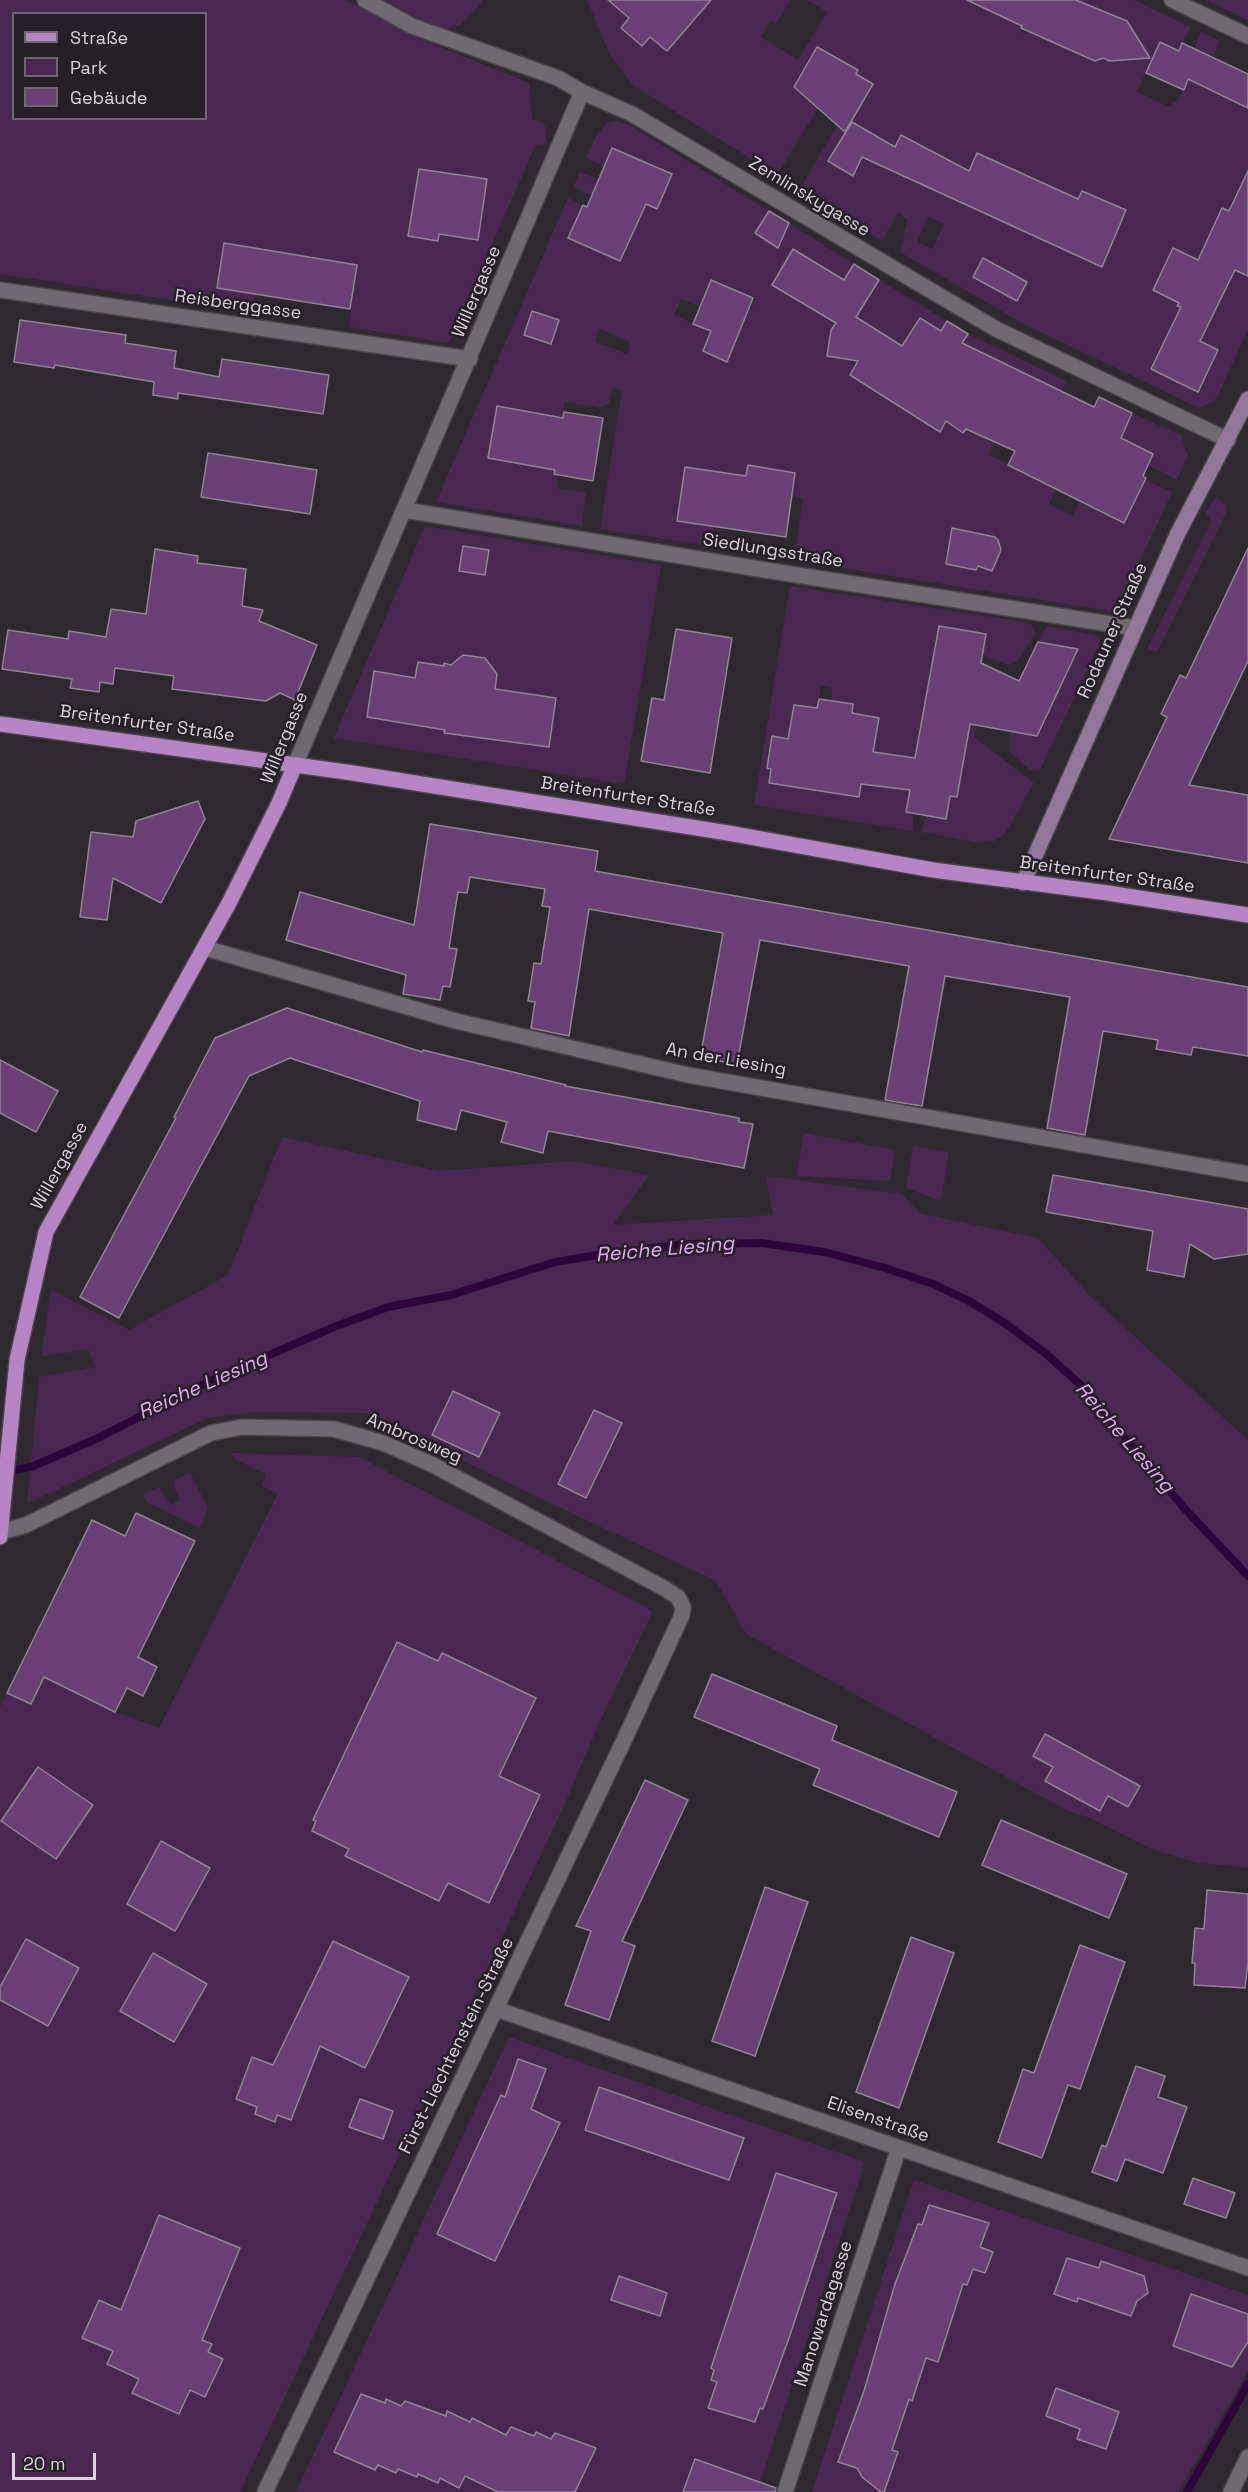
<!DOCTYPE html>
<meta charset="utf-8">
<style>
body{margin:0}
#map{position:relative;width:1248px;height:2492px;overflow:hidden;background:#2e292f;font-family:"Space Grotesk",sans-serif}
canvas{display:block}
.legend{position:absolute;left:12px;top:12px;width:195px;height:108px;box-sizing:border-box;background:#242026;border:2px solid #6c686e;margin:0;padding:8px 10px;list-style:none;font-size:18px;color:#d8d5d9}
.legend li{display:flex;align-items:center;gap:12px;height:30px}
.legend b{width:30px;border:2px solid #6c686e}
.scale{position:absolute;left:12px;top:2453px;width:84px;height:27px;box-sizing:border-box;border:3px solid #d8d5d9;border-top:0;padding-left:8px;font-size:18px;line-height:21px;white-space:nowrap;color:#d8d5d9;-webkit-text-stroke:4px #242026;paint-order:stroke}
</style>
<div id="map">
<canvas width="1248" height="2492"></canvas>
<ul class="legend">
<li><b style="height:8px;background:#b784c5"></b>Straße</li>
<li><b style="height:16px;background:#492752"></b>Park</li>
<li><b style="height:16px;background:#6a3f76"></b>Gebäude</li>
</ul>
<div class="scale">20 m</div>
</div>
<script>
const ctx = document.querySelector('canvas').getContext('2d');
ctx.lineJoin = 'round';
function paint(path, color) {
  ctx.fillStyle = color;
  ctx.fill(path, 'evenodd');
}
function shape(rows) {
  const path = new Path2D();
  for (const r of rows) {
    path.moveTo(r[0], r[1]);
    for (let i = 2; i < r.length; i += 2) path.lineTo(r[i], r[i + 1]);
  }
  return path;
}
function trace(path, color, width, dash) {
  ctx.strokeStyle = color;
  ctx.lineWidth = width;
  ctx.lineCap = dash ? 'butt' : 'round';
  ctx.setLineDash(dash || []);
  ctx.stroke(path);
}
function drawText(font, color, halo, rows, align = 'center') {
  ctx.font = font + ' "Space Grotesk",sans-serif';
  ctx.lineWidth = 5;
  ctx.setLineDash([]);
  ctx.textBaseline = 'middle';
  ctx.strokeStyle = halo;
  ctx.fillStyle = color;
  for (const [text, x, y, turn = 0] of rows) {
    ctx.save();
    ctx.translate(x, y);
    ctx.rotate((+turn || 0) * Math.PI / 180);
    ctx.textAlign = isNaN(turn) ? turn : align;
    if (halo) ctx.strokeText(text, 0, 0);
    ctx.fillText(text, 0, 0);
    ctx.restore();
  }
}
paint(shape([
 [0,0,345,0,375,14,410,35,529,83,532,119,542,122,546,128,546,145,535,146,449,343,349,327,356,265,224,243,217,288,255,294,253,307,248,312,0,274],
 [14,14,206,14,206,118,14,118],
 [385,0,482,0,483,1,460,25,445,29,415,17],
 [587,0,790,0,777,23,771,20,761,37,798,60,827,12,807,0,967,0,1024,23,1020,31,1026,34,1031,25,1046,32,1049,40,1095,61,1103,58,1110,61,1115,60,1130,24,1125,20,1076,0,1134,0,1190,27,1179,51,1160,42,1137,92,1170,107,1173,102,1177,103,1198,59,1191,56,1201,32,1220,41,1203,78,1248,108,1248,330,1215,401,1199,408,1024,324,900,252,908,219,898,213,882,241,800,189,852,100,822,101,777,175,634,86,610,55],
 [928,217,944,223,933,249,917,242],
 [1206,0,1248,0,1248,20,1240,16],
 [617,121,633,127,769,211,778,247,789,223,854,264,846,276,852,296,832,329,844,336,879,280,947,321,941,331,919,318,909,334,901,356,840,355,856,365,850,375,886,399,889,395,911,414,939,431,946,421,963,432,951,362,968,334,1066,381,1041,431,1011,409,989,455,1056,488,1049,505,1073,516,1079,502,1124,523,1145,480,1172,492,1116,612,794,560,803,498,792,496,795,472,748,466,741,510,685,467,677,521,714,527,711,546,600,529,622,390,613,388,609,403,600,408,565,402,554,474,558,475,557,488,586,493,582,526,436,502,568,198,583,205,569,238,620,261,635,228,637,216,573,187,580,172,598,179,597,183,657,208,612,148,604,166,586,158,596,136,607,123],
 [710,280,756,298,751,309,703,300],
 [681,299,710,311,703,328,674,315],
 [718,315,742,325,727,361,703,351],
 [598,328,630,342,628,354,595,342],
 [952,529,997,538,1001,550,992,570,978,566,976,570,946,563],
 [1132,413,1181,435,1188,456,1177,480,1148,465,1153,453,1121,438],
 [1216,497,1227,506,1227,511,1157,652,1147,649,1211,522,1206,512],
 [425,526,661,565,624,784,334,738],
 [790,586,1031,623,1035,633,1018,661,1008,665,982,655,985,634,939,626,906,812,913,813,913,831,754,805],
 [821,686,832,688,831,700,853,704,852,713,879,718,875,739,841,734,839,747,861,784,859,797,823,792,823,786,791,787,769,783,771,769,767,768,772,737,812,742,790,726,794,705,817,708],
 [1047,626,1098,636,1100,642,1040,770,1033,771,1029,769,1010,752,1010,732,1037,736,1078,650,1038,642],
 [976,693,982,694,974,737,1034,783,1004,835,994,841,980,843,922,832,926,816,946,819,950,796,957,797],
 [804,1133,895,1150,890,1181,796,1176],
 [282,1137,439,1171,574,1161,649,1175,613,1225,773,1215,766,1176,901,1194,922,1214,1038,1238,1089,1295,1248,1440,1248,1868,1199,1863,1154,1850,1090,1818,1068,1811,746,1634,716,1581,529,1493,367,1413,255,1412,207,1418,27,1504,39,1377,96,1367,88,1349,41,1357,51,1290,129,1330,228,1275],
 [913,1146,949,1152,941,1201,906,1188],
 [230,1453,359,1457,653,1611,600,1721,563,1808,240,2492,0,2492,0,1707,7,1693,31,1704,44,1677,115,1712,159,1728,278,1494,262,1486,266,1474,236,1460],
 [190,1473,208,1508,200,1528,147,1502,143,1494,159,1487,170,1505,180,1500,174,1487,175,1480],
 [509,2037,865,2162,757,2492,296,2492],
 [914,2180,1248,2295,1248,2372,1178,2492,812,2492]
]), '#492752');
trace(shape([
 [3,1472,31,1467,96,1439,216,1378,334,1327,388,1307,451,1295,555,1262,603,1254,685,1244,762,1243,824,1252,885,1268,933,1284,969,1301,1003,1322,1045,1353,1083,1387,1185,1509,1248,1576],
 [1187,2492,1248,2384]
]), '#2f043a', 8);
const building = shape([
 [608,0,711,0,667,51,650,37,642,46,621,28,629,18,608,0],
 [967,0,1076,0,1127,21,1150,58,1110,61,1103,58,1095,61,1021,28,1022,26,967,0],
 [1160,42,1179,51,1182,43,1248,74,1248,108,1188,79,1184,90,1146,73,1160,42],
 [817,47,858,70,856,74,873,84,845,132,794,87,817,47],
 [852,122,895,147,901,135,969,171,977,153,1078,199,1082,191,1126,210,1102,267,862,157,853,176,828,161,852,122],
 [612,148,672,174,657,209,646,204,620,261,568,238,583,205,587,207,612,148],
 [419,169,487,179,478,240,439,234,438,241,408,236,419,169],
 [1248,171,1248,276,1235,270,1200,341,1218,350,1198,392,1151,369,1181,307,1177,306,1179,303,1153,290,1173,248,1198,260,1222,208,1229,211,1248,171],
 [769,211,789,223,778,248,755,233,769,211],
 [224,243,357,265,350,309,217,288,224,243],
 [793,249,844,280,854,264,879,280,856,317,902,346,920,318,941,331,947,321,968,334,962,343,1094,407,1099,397,1132,413,1121,438,1153,454,1143,476,1146,478,1124,523,1008,465,1015,451,966,429,963,433,946,421,940,432,850,375,858,361,827,356,831,330,836,323,772,285,793,249],
 [983,258,1027,282,1017,301,973,277,983,258],
 [711,280,753,298,727,362,703,351,711,331,693,324,711,280],
 [532,311,559,320,551,344,524,335,532,311],
 [20,320,126,335,125,343,176,351,174,368,219,377,222,359,329,375,323,414,178,393,178,399,153,395,154,382,55,365,54,368,14,362,20,320],
 [497,406,563,418,564,412,603,418,593,481,554,474,555,470,488,458,497,406],
 [208,453,317,470,310,514,201,497,208,453],
 [748,465,795,473,786,537,677,521,685,467,746,476,748,465],
 [952,528,995,537,998,540,1001,550,992,571,978,566,976,570,946,564,952,528],
 [463,546,489,550,485,575,459,571,463,546],
 [1248,548,1248,661,1189,785,1248,795,1248,863,1109,839,1167,717,1161,714,1180,675,1186,678,1248,548],
 [155,549,198,556,197,563,246,569,242,606,263,610,259,621,317,645,295,700,280,693,266,701,172,689,174,676,115,668,113,684,100,682,99,692,70,688,72,679,2,669,8,630,68,639,69,631,106,637,111,609,146,614,155,549],
 [939,626,986,634,981,663,1019,681,1038,642,1078,649,1037,736,970,724,957,797,950,796,946,819,906,812,910,790,861,784,859,797,769,783,771,769,767,768,772,736,788,739,794,705,817,708,819,699,853,704,852,713,879,718,873,752,915,758,939,626],
 [676,629,732,638,710,773,641,761,652,698,664,700,676,629],
 [463,655,485,658,497,674,495,689,556,698,549,747,444,733,445,730,367,717,374,671,415,678,418,662,444,666,444,663,451,665,463,655],
 [198,801,205,819,161,903,113,878,107,920,80,917,91,832,133,837,136,821,198,801],
 [430,824,598,851,595,871,1248,987,1248,1056,1193,1047,1191,1055,1156,1049,1158,1040,1103,1031,1085,1135,1047,1128,1070,997,945,976,922,1106,885,1100,909,966,760,940,737,1064,700,1058,723,933,589,909,569,1036,531,1028,535,1002,528,1001,534,963,541,964,550,907,542,906,545,889,470,877,467,893,458,892,449,948,457,949,450,987,443,986,440,1000,403,994,406,975,286,940,300,892,414,925,430,824],
 [287,1008,422,1052,423,1050,566,1085,565,1086,739,1118,739,1122,753,1124,744,1168,548,1131,543,1153,501,1142,507,1122,461,1110,456,1130,417,1120,420,1101,290,1058,249,1076,119,1318,80,1297,176,1118,174,1117,215,1038,287,1008],
 [0,1060,58,1091,36,1132,0,1113,0,1060],
 [1053,1175,1248,1209,1248,1254,1214,1259,1190,1244,1184,1277,1147,1270,1153,1231,1046,1212,1053,1175],
 [453,1391,500,1413,479,1457,432,1435,453,1391],
 [594,1410,622,1423,586,1498,558,1484,594,1410],
 [136,1513,195,1541,138,1657,157,1667,143,1696,127,1688,115,1712,44,1677,31,1704,7,1693,92,1520,125,1536,136,1513],
 [397,1642,438,1661,442,1653,536,1698,499,1776,540,1795,489,1903,448,1883,439,1901,345,1856,349,1849,312,1831,316,1821,313,1820,397,1642],
 [712,1674,837,1726,832,1740,957,1792,939,1837,813,1785,820,1769,694,1717,712,1674],
 [1045,1734,1140,1786,1128,1807,1108,1796,1100,1811,1045,1781,1053,1767,1033,1756,1045,1734],
 [38,1767,93,1805,56,1859,1,1821,38,1767],
 [645,1780,688,1800,622,1941,635,1946,609,2020,565,2005,591,1931,576,1926,645,1780],
 [1001,1820,1127,1874,1109,1918,982,1865,1001,1820],
 [161,1841,210,1868,175,1931,127,1904,161,1841],
 [765,1887,808,1902,755,2056,712,2041,765,1887],
 [1207,1890,1248,1894,1248,1962,1245,1988,1194,1985,1195,1963,1192,1963,1195,1928,1204,1929,1207,1890],
 [911,1937,954,1953,899,2108,856,2092,911,1937],
 [26,1939,79,1968,48,2026,0,2000,0,1987,26,1939],
 [333,1941,409,1977,365,2068,320,2046,291,2120,277,2115,275,2122,255,2114,257,2107,236,2099,252,2057,273,2065,333,1941],
 [1080,1945,1125,1962,1080,2089,1068,2085,1042,2158,998,2142,1023,2069,1034,2073,1080,1945],
 [153,1953,207,1984,174,2042,120,2011,153,1953],
 [518,2059,546,2069,531,2109,560,2123,495,2261,437,2234,501,2095,505,2097,518,2059],
 [1136,2066,1165,2076,1158,2097,1187,2107,1163,2173,1125,2159,1117,2181,1092,2172,1102,2145,1106,2147,1136,2066],
 [599,2087,744,2138,729,2180,585,2130,599,2087],
 [360,2099,393,2111,383,2139,349,2127,360,2099],
 [776,2173,837,2193,789,2338,763,2409,760,2408,755,2422,708,2408,717,2382,711,2380,714,2370,711,2368,776,2173],
 [1193,2178,1235,2193,1226,2218,1184,2204,1193,2178],
 [929,2205,989,2223,980,2247,993,2252,985,2273,973,2269,967,2285,963,2284,938,2362,926,2358,912,2401,909,2399,892,2450,898,2452,884,2492,881,2492,862,2477,857,2468,838,2462,864,2391,895,2284,918,2224,922,2225,929,2205],
 [159,2215,240,2248,202,2340,212,2344,208,2352,223,2359,205,2397,190,2390,179,2414,132,2393,139,2379,107,2364,113,2351,82,2338,99,2300,121,2310,159,2215],
 [1067,2258,1099,2268,1101,2261,1144,2276,1148,2293,1137,2301,1131,2316,1078,2298,1077,2302,1054,2294,1067,2258],
 [619,2276,667,2293,660,2316,611,2300,619,2276],
 [1191,2294,1248,2314,1248,2342,1232,2367,1173,2346,1191,2294],
 [1056,2388,1119,2412,1106,2449,1077,2439,1080,2429,1046,2416,1056,2388],
 [361,2394,385,2403,386,2399,401,2406,405,2401,446,2416,447,2411,470,2422,472,2418,506,2435,511,2427,534,2436,536,2432,551,2439,555,2433,596,2448,575,2492,498,2492,465,2476,459,2488,440,2478,438,2483,418,2474,417,2477,398,2469,396,2473,378,2465,375,2470,334,2452,361,2394],
 [695,2459,776,2488,775,2492,683,2492,695,2459]
]);
paint(building, '#6a3f76');
trace(building, '#8d878f', 1.5);
const street = shape([
 [365,0,412,26,558,78,582,92,632,114,996,329,1228,440],
 [1172,0,1248,36],
 [0,290,470,359],
 [405,510,765,570,1136,628],
 [295,765,582,92],
 [205,948,456,1021,688,1075,1248,1174],
 [1,1532,26,1525,211,1433,242,1427,334,1429,383,1443,431,1464,662,1587,678,1597,683,1607,682,1615,626,1736,265,2492],
 [496,2009,1248,2268],
 [785,2492,899,2148],
 [1231,2492,1248,2457]
]);
const secondary = shape([
 [1023,883,1177,535,1248,399]
]);
const primary = shape([
 [0,724,353,773,728,833,933,870,1108,893,1248,915],
 [0,1537,17,1360,46,1232,229,903,279,803,295,765]
]);
trace(street, '#484549', 18);
trace(secondary, '#484549', 18);
trace(primary, '#484549', 18);
trace(street, '#6f6a71', 15);
trace(secondary, '#93779b', 15);
trace(primary, '#b784c5', 15);
drawText('18px', '#d8d5d9', '#242026', [
 ["Zemlinskygasse",809,197,31],
 ["Willergasse",477,292,-67],
 ["Reisberggasse",238,305,8],
 ["Siedlungsstraße",773,551,9],
 ["Rodauner Straße",1113,631,-66],
 ["Breitenfurter Straße",147,724,8],
 ["Willergasse",285,738,-68],
 ["Breitenfurter Straße",628,797,9],
 ["Breitenfurter Straße",1107,875,8],
 ["An der Liesing",726,1060,10],
 ["Willergasse",60,1166,-61],
 ["Ambrosweg",414,1439,23],
 ["Fürst-Liechtenstein-Straße",457,2046,-64],
 ["Elisenstraße",878,2120,19],
 ["Manowardagasse",824,2314,-72]
]);
drawText('italic 20px', '#e9a9fb', '#242026', [
 ["Reiche Liesing",665,1250,-5],
 ["Reiche Liesing",203,1386,-24],
 ["Reiche Liesing",1124,1438,49]
]);
</script>
